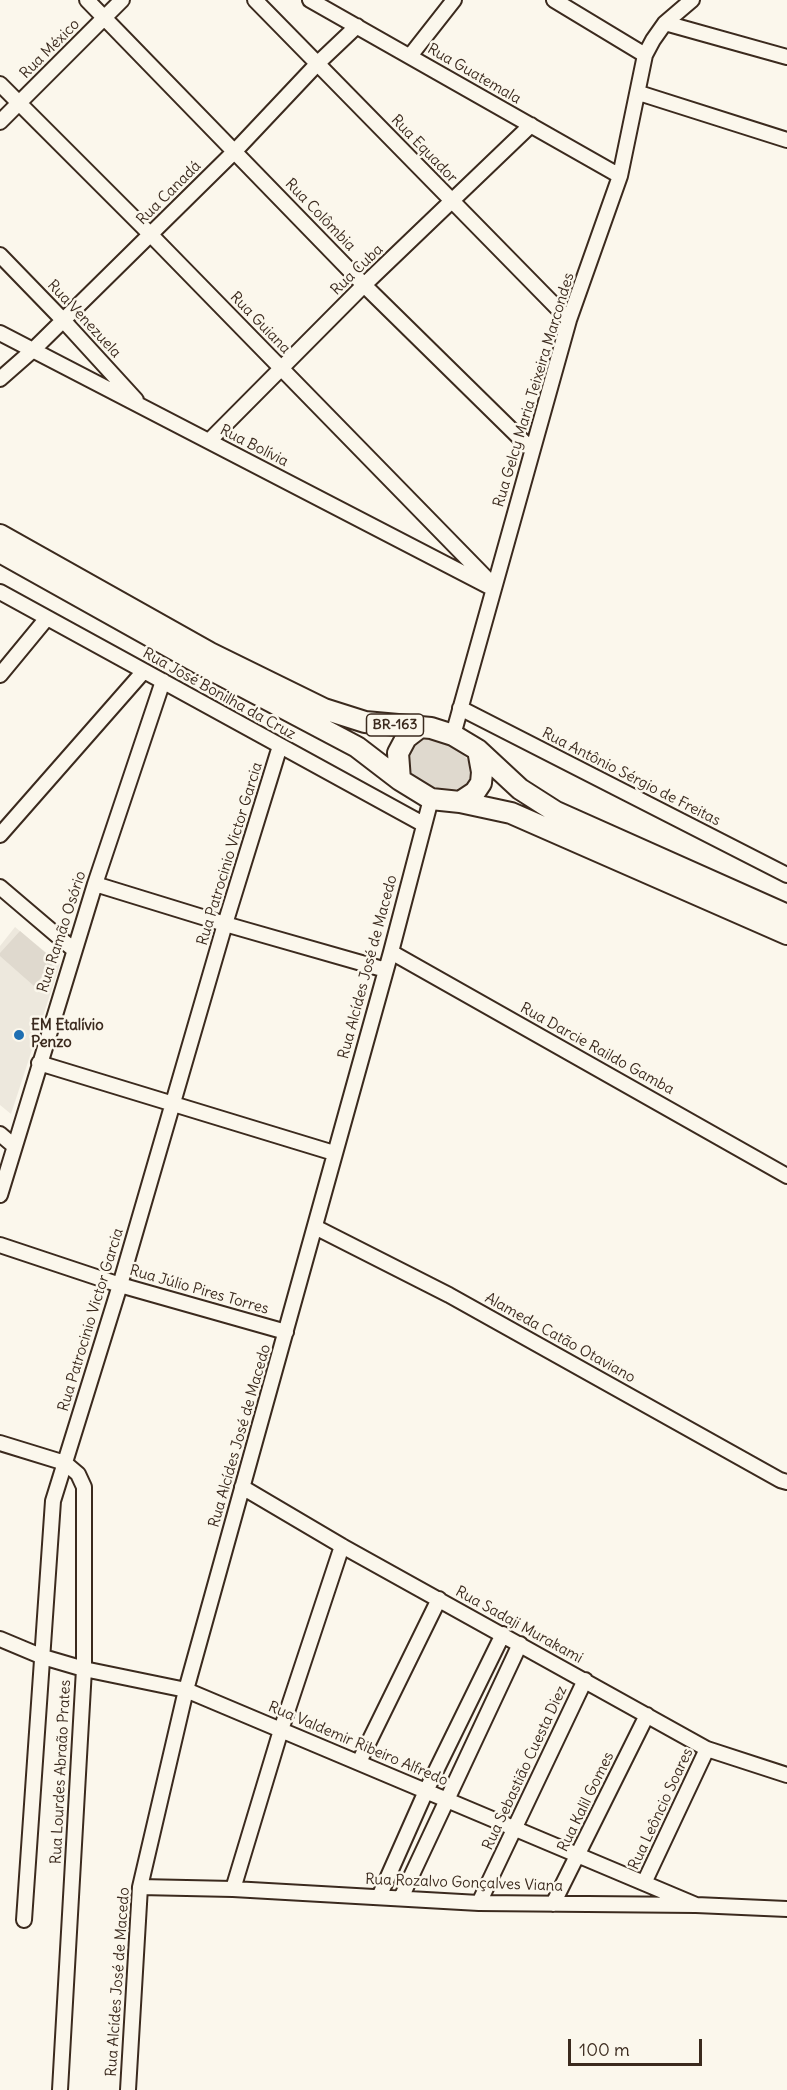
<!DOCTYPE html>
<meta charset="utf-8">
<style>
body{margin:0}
#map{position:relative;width:787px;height:2090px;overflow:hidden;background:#fbf7ec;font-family:Delius,sans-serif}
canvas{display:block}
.scale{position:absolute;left:568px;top:2039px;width:134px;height:27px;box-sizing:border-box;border:3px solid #3b2a1e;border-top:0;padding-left:8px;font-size:18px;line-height:21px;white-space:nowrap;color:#3b2a1e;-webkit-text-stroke:4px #fbf7ec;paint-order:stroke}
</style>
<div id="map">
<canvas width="787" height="2090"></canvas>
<div class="scale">100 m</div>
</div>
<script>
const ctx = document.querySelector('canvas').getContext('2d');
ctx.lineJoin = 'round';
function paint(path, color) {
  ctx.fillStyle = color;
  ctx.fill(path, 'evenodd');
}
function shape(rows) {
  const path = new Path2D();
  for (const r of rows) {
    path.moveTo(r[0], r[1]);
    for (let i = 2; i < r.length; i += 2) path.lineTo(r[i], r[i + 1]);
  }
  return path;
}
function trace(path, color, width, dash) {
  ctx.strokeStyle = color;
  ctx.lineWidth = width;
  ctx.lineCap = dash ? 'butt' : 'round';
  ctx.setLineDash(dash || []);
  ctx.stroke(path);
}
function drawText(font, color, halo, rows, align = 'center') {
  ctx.font = font + ' Delius,sans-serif';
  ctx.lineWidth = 5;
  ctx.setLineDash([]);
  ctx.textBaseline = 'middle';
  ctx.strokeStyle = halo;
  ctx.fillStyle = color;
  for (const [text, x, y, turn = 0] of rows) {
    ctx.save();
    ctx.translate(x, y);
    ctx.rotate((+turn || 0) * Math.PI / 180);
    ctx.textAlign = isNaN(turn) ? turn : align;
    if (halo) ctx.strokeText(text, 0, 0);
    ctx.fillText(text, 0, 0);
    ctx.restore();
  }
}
paint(shape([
 [15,927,60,964,11,1114,0,1105,0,946]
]), '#ede8dd');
paint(shape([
 [422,737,439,741,460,751,474,767,472,783,466,788,446,791,424,784,407,772,403,748],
 [20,931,55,961,34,986,0,956,0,953]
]), '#dfd9ce');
const minor = shape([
 [87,0,364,285,532,450],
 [255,0,569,320],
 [310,0,620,176],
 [554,0,645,55],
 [665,23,787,57],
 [410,56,454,0],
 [0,84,151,235,494,586],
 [639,93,787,140],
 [0,122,122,0],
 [0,255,62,319,136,400],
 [0,333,488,586],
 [0,379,33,350,235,151,318,63,357,26],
 [209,441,364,285,531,125],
 [0,592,423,824],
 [0,675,47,618],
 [460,708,787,875],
 [453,735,569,320,620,176,645,55,653,40,665,23,692,0],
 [0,835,144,671],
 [95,884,225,924,386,970],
 [0,887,74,950],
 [391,952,787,1176],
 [39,1063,334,1153],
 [0,1134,14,1146],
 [0,1195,95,884,163,681],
 [315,1227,449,1295,780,1480,787,1482],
 [0,1245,120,1285,286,1332],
 [0,1443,65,1463,78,1474,84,1487,84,1669,60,2090],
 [242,1487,342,1546,707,1749,787,1775],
 [0,1639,43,1657,84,1669,186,1690,696,1905],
 [359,1762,439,1599],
 [644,1883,707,1749],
 [140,1887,233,1889,479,1903,696,1905,787,1909],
 [233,1889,281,1730,342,1546],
 [379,1897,426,1791,503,1634],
 [401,1898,520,1644],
 [479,1903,585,1680],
 [553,1904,647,1715],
 [24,1920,53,1501,120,1285,225,924,280,746],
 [128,2090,140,1887,186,1690,391,952,431,799]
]);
const highway = shape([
 [0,535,210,653,324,709,365,722,431,728,453,735,478,750,520,789,556,812,787,915],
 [0,552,202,665,357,747,400,780,431,799,460,802,511,813,787,934],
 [400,780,398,753,406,738,419,728],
 [460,802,475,792,481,783,482,772,478,750]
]);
trace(minor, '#3b2a1e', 18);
trace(highway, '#3b2a1e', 24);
trace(minor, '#fbf7ec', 14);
trace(highway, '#fbf7ec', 20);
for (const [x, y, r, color] of [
 [19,1035,6,"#1f6fb2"]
]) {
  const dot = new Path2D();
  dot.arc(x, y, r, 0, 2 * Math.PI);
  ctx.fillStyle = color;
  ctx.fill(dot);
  trace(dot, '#fbf7ec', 2);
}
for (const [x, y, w] of [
 [395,725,57]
]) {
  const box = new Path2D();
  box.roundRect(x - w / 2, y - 11, w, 22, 4.5);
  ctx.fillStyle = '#fbf7ec';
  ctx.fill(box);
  trace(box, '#3b2a1e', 1.5);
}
drawText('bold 14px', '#3b2a1e', null, [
 ["BR-163",395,725]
]);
drawText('15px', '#3b2a1e', '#fbf7ec', [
 ["Rua México",50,49,-45],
 ["Rua Guatemala",474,74,30],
 ["Rua Equador",424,149,46],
 ["Rua Canadá",169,193,-45],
 ["Rua Colômbia",320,215,46],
 ["Rua Cuba",357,270,-44],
 ["Rua Venezuela",84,319,47],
 ["Rua Guiana",260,323,46],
 ["Rua Gelcy Maria Teixeira Marcondes",534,390,-73],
 ["Rua Bolívia",254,446,27],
 ["Rua José Bonilha da Cruz",219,694,29],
 ["Rua Antônio Sérgio de Freitas",631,777,27],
 ["Rua Patrocinio Victor Garcia",230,854,-73],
 ["Rua Ramão Osório",62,932,-72],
 ["Rua Alcídes José de Macedo",368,967,-75],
 ["Rua Darcie Raildo Gamba",597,1049,29],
 ["Rua Júlio Pires Torres",199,1290,16],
 ["Rua Patrocinio Victor Garcia",91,1320,-73],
 ["Alameda Catão Otaviano",560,1338,29],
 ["Rua Alcídes José de Macedo",240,1436,-74],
 ["Rua Sadaji Murakami",519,1625,29],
 ["Rua Valdemir Ribeiro Alfredo",358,1744,23],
 ["Rua Sebastião Cuesta Diez",525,1768,-65],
 ["Rua Lourdes Abraão Prates",61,1772,-87],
 ["Rua Kalil Gomes",586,1802,-64],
 ["Rua Leôncio Soares",661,1809,-65],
 ["Rua Rozalvo Gonçalves Viana",464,1883,2],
 ["Rua Alcídes José de Macedo",118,1982,-86]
]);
drawText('bold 15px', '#3b2a1e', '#fbf7ec', [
 ["EM Etalívio",31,1026],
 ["Penzo",31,1043]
], 'left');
</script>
